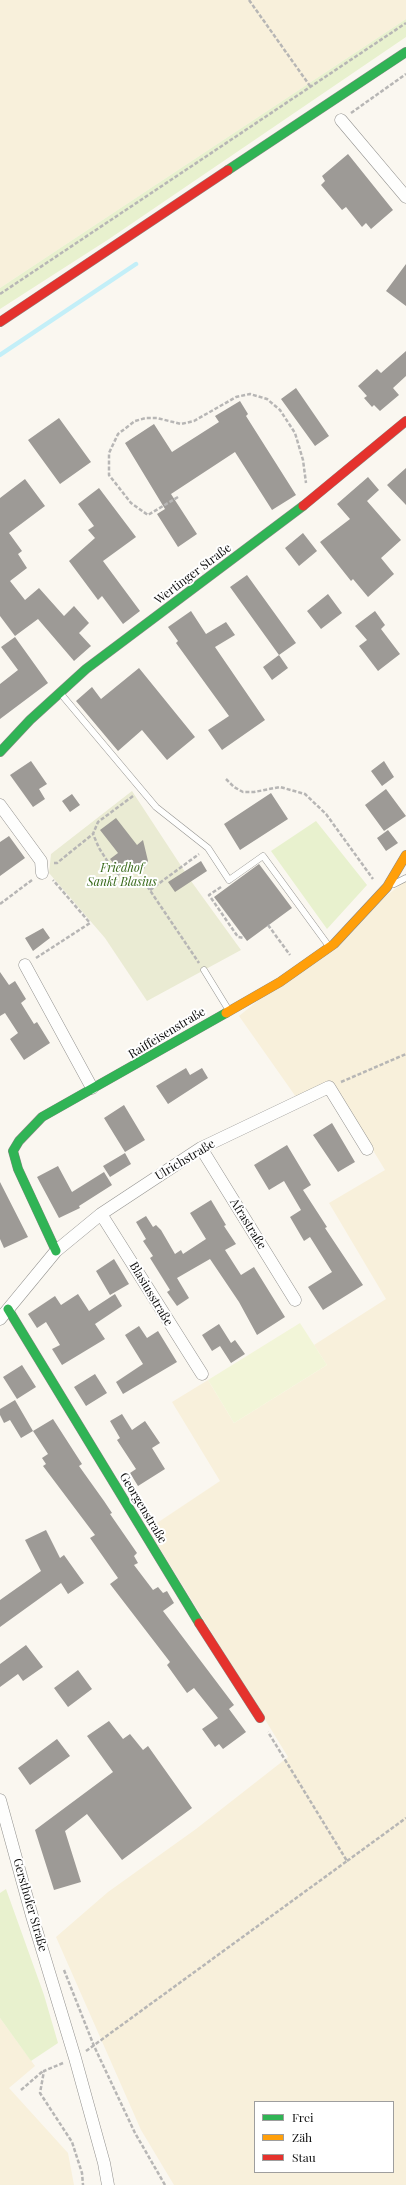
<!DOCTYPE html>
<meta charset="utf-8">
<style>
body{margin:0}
#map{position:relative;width:406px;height:2185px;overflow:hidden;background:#faf7f0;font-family:"Playfair Display",serif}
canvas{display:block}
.legend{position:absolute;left:254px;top:2101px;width:140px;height:72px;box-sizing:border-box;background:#fff;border:1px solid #9e9e9e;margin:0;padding:5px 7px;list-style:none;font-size:12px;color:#0c0c0c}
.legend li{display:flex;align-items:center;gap:8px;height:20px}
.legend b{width:20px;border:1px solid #9e9e9e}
</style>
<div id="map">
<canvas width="406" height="2185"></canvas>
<ul class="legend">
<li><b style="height:5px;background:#30b455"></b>Frei</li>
<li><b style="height:5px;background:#ff9f0a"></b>Zäh</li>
<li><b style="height:5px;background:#e5322d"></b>Stau</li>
</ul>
</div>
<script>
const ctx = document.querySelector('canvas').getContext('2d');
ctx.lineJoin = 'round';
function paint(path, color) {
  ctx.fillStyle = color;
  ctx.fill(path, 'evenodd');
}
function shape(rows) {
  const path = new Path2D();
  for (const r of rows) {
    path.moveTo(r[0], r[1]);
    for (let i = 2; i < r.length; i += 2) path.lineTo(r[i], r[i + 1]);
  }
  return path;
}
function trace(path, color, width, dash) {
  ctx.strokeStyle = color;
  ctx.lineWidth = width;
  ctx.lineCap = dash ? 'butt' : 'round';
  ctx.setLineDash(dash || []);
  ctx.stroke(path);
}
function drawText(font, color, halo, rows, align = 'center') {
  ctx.font = font + ' "Playfair Display",serif';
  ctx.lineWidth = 4;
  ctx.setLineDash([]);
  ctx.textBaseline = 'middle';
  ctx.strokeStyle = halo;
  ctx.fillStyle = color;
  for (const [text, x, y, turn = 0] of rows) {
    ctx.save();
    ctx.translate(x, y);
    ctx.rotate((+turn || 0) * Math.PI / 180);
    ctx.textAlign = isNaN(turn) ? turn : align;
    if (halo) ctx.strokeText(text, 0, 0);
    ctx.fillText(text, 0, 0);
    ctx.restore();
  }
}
paint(shape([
 [0,0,406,0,406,19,0,288],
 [406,880,406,2185,174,2185,141,2130,56,1937,108,1892,196,1829,288,1757,148,1529,220,1481,172,1402,208,1380,234,1423,327,1365,314,1345,386,1299,329,1203,385,1170,332,1083,296,1097,239,1016],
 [255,2102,393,2102,393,2172,255,2172],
 [0,2018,35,2066,9,2088,68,2153,74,2185,0,2185]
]), '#f8f0db');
paint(shape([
 [406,19,406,37,109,239,0,309,0,288],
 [316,821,367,885,327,929,271,851],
 [6,1889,44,1995,58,2043,31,2061,0,2018,0,1893]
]), '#e8f1ce');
paint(shape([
 [132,791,191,881,241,950,147,1001,105,938,49,873,51,854]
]), '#eaebd3');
paint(shape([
 [300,1323,327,1365,234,1423,208,1380]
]), '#f2f5d8');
trace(shape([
 [0,355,136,264]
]), '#c3eff8', 4.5);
paint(shape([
 [348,154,393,210,371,229,366,223,362,227,346,207,342,210,321,185,325,181,322,176],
 [406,264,406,306,386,291],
 [406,351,406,376,393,388,399,395,380,411,374,405,372,407,364,398,367,396,358,386,377,369,381,373],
 [296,388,329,436,315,446,281,399],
 [240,401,248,414,246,416,296,495,272,510,235,452,171,494,197,534,178,547,157,514,165,509,125,443,154,424,172,452,219,422,215,416],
 [59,418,91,462,60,484,28,440],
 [406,468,406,505,387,485],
 [368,477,379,490,367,501,401,540,381,558,394,574,368,597,353,579,351,581,320,542,350,519,337,504],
 [25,479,45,506,9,533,22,551,18,554,27,568,10,581,25,600,39,588,64,616,74,606,89,623,79,633,91,646,74,661,38,619,15,636,0,616,0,498],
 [99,488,136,537,103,561,140,611,123,624,102,596,98,600,69,561,95,538,88,530,94,526,78,504],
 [303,533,317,551,299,566,285,548],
 [247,575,296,643,279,655,230,587],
 [328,594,342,613,321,629,307,611],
 [191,611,206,634,226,622,235,635,215,647,265,720,222,750,208,730,229,716,176,643,178,641,168,627],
 [375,611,385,625,381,629,400,654,378,671,359,646,367,640,355,626],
 [15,637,48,683,0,719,0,684,18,670,1,647],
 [279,655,288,668,272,680,263,667],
 [139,668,195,737,167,760,142,730,118,751,76,701,92,687,101,699],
 [31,761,47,784,39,789,45,799,33,807,10,775],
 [384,761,394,777,382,786,371,771],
 [386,789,406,816,384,831,365,805],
 [271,793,288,819,240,850,224,824],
 [72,794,80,805,70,812,62,801],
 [116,818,137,845,143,840,148,861,144,869,137,871,127,866,120,872,110,859,118,853,100,830],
 [388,830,398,843,386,851,377,838],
 [9,836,25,858,0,876,0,842],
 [201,861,207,871,175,892,168,882],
 [259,864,292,908,247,941,214,897],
 [43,928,50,938,33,951,25,938],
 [0,972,9,985,15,981,26,999,21,1003,34,1024,37,1022,50,1043,24,1060,10,1039,18,1033,5,1013,0,1016],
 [186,1068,190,1075,202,1068,208,1078,168,1104,156,1086],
 [124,1105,145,1140,125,1152,104,1118],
 [332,1123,355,1162,338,1172,313,1135],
 [287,1145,311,1185,303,1190,327,1227,325,1228,363,1285,323,1310,308,1287,332,1272,310,1237,304,1241,290,1217,301,1210,284,1181,269,1190,254,1165],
 [125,1153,131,1164,110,1177,103,1166],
 [58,1166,72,1192,104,1172,112,1185,79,1206,80,1208,59,1218,37,1177],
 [0,1182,28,1237,4,1248,0,1239],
 [211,1200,226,1225,224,1226,236,1244,225,1250,241,1275,254,1267,285,1317,257,1335,239,1302,210,1259,177,1278,189,1298,177,1306,167,1292,170,1290,150,1258,153,1256,143,1241,146,1239,136,1222,146,1216,153,1227,156,1225,161,1230,175,1254,181,1250,183,1254,206,1239,190,1213],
 [114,1259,129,1284,110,1295,96,1271],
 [78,1294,89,1311,115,1294,122,1306,95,1324,105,1339,62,1365,52,1349,60,1345,46,1322,37,1328,28,1314,55,1296,61,1305],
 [219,1324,231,1343,235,1340,245,1354,231,1363,220,1346,212,1351,202,1335],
 [139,1326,147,1338,158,1331,177,1362,123,1394,116,1382,143,1364,125,1335],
 [22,1365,36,1387,17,1399,3,1377],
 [95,1374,107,1393,86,1406,74,1387],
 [15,1400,33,1431,21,1438,10,1420,4,1423,0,1415,0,1409],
 [122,1414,132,1430,145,1421,160,1443,152,1448,165,1469,138,1486,130,1473,136,1469,117,1440,120,1438,110,1421],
 [53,1419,82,1464,79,1466,104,1501,112,1513,110,1514,137,1553,134,1556,138,1563,134,1565,153,1590,158,1587,163,1593,167,1591,174,1603,163,1611,234,1705,229,1709,246,1732,223,1749,219,1744,215,1747,202,1729,218,1718,194,1688,187,1693,167,1665,170,1662,110,1584,118,1578,90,1538,95,1535,43,1466,46,1464,42,1458,48,1454,33,1431],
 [46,1530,60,1558,64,1555,84,1583,68,1594,61,1583,0,1627,0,1600,41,1571,25,1540],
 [26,1645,43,1667,23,1681,18,1674,0,1687,0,1664],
 [78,1670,92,1689,68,1707,54,1688],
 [109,1721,123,1739,130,1734,143,1750,148,1746,192,1808,122,1860,87,1814,65,1831,81,1882,54,1890,35,1830,113,1772,87,1736],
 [57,1739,70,1756,30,1785,18,1768]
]), '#9d9a96');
const lane = shape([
 [61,694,156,807,208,848,229,880,263,856,328,945],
 [394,884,406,878],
 [204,970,228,1009]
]);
const street = shape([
 [341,120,406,197],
 [0,805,41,861,42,873],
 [25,965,92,1088],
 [201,1148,295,1300],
 [101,1214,202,1374],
 [0,1319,56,1251,101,1214,201,1148,329,1087,367,1149],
 [0,1800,32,1916,75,2058,104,2163,108,2185]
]);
const fast = shape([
 [228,170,406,52],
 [0,752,30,720,86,669,303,506],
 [56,1251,18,1169,13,1151,19,1141,42,1117,226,1013],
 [8,1309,199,1623]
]);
const slow = shape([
 [226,1013,280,982,334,944,387,887,406,855]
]);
const jam = shape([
 [0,322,228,170],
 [303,506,406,421],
 [199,1623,260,1718]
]);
trace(lane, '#93928f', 7);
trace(street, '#93928f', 13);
trace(fast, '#8a8885', 10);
trace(slow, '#8a8885', 10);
trace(jam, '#8a8885', 10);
trace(shape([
 [249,0,310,86],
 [351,113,406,74],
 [0,294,406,23],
 [178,497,148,515,131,503,109,475,109,453,118,434,135,421,146,418,157,418,181,424,194,421,236,397,250,394,267,399,280,410,295,433,303,460,306,483],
 [226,779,234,787,243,792,254,792,280,787,305,794,326,814,373,879],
 [133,796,98,822,93,834,99,848,113,870,126,880,140,884,145,883,199,963],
 [54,863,57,863,93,834],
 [221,887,209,895,238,937,244,938],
 [150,890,199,854],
 [0,904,32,880],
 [268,925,290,955],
 [36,958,90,923,53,880],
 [341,1082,406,1054],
 [347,1861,406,1818],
 [64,1970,94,2046,135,2133,165,2185],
 [86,2051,347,1861,268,1732],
 [63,2063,44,2071,40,2093,72,2142,82,2173,83,2185],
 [21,2090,43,2071]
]), '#b7b6b5', 2.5, [4, 2]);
trace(lane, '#fefefd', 6);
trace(street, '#fefefd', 12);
trace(fast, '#30b455', 9);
trace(slow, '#ff9f0a', 9);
trace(jam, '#e5322d', 9);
drawText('12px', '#0c0c0c', '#fff', [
 ["Wertinger Straße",193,574,-37],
 ["Raiffeisenstraße",167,1033,-31],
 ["Ulrichstraße",185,1160,-31],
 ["Afrastraße",248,1224,58],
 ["Blasiusstraße",151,1294,59],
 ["Georgenstraße",143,1508,59],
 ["Gersthofer Straße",30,1905,74]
]);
drawText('italic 12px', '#376818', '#fff', [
 ["Friedhof",122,868],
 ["Sankt Blasius",122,882]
]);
</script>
